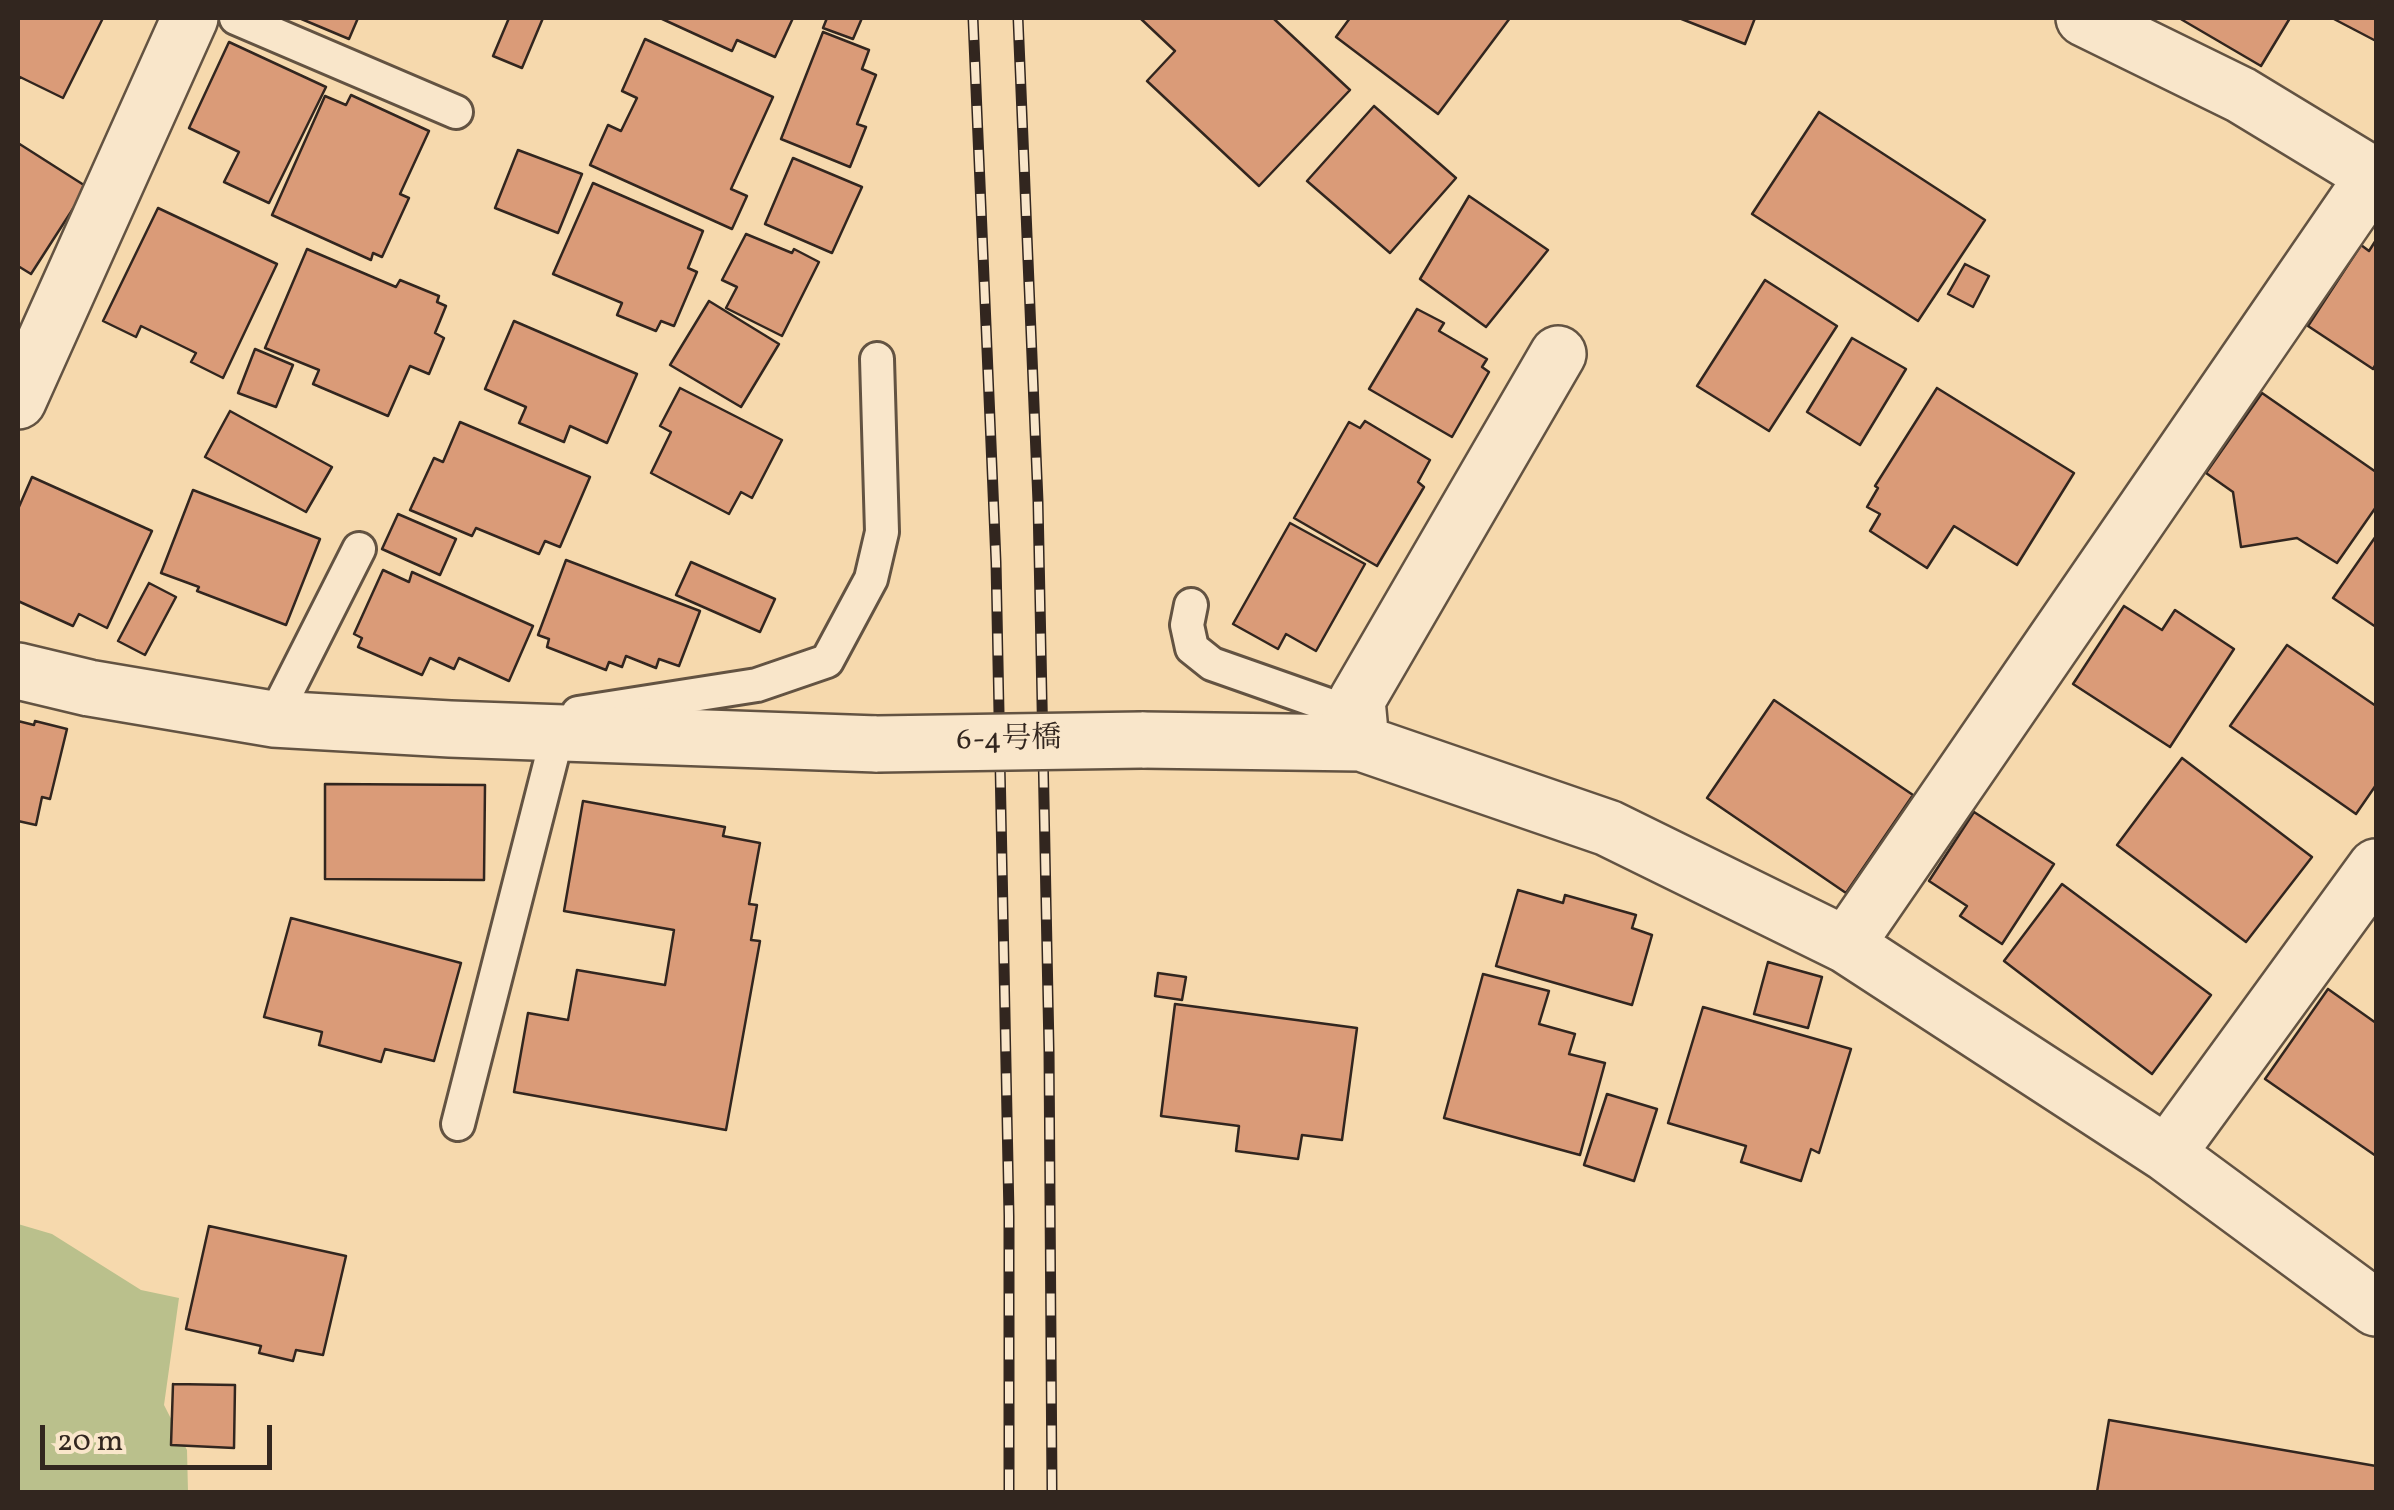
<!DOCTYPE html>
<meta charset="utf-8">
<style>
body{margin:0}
#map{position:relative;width:2394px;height:1510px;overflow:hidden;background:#f6d9ad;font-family:Vollkorn,serif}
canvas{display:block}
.frame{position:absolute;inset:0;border:20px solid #32261f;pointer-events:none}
.scale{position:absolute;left:40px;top:1425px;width:232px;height:45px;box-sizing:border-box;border:5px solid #32261f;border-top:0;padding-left:12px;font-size:30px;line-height:35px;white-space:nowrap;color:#32261f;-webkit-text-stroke:8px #f9e6ca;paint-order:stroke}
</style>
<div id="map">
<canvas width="2394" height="1510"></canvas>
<div class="frame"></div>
<div class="scale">20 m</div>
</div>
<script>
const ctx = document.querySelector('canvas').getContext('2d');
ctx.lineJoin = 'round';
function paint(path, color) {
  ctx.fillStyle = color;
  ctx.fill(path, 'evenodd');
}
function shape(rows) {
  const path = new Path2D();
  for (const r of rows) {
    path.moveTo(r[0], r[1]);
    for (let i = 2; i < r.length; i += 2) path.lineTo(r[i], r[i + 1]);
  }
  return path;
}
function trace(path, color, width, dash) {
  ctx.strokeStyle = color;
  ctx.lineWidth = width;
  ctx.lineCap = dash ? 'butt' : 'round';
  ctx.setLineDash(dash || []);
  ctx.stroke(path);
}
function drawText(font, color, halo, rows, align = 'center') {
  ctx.font = font + ' Vollkorn,"Noto Serif JP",serif';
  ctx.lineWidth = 10;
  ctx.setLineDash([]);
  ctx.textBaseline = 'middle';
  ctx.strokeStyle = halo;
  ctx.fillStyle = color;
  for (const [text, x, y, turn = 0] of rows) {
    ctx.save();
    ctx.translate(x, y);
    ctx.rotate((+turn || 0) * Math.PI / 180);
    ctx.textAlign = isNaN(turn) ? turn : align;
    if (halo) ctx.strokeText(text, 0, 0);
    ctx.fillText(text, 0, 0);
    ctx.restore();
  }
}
paint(shape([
 [18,1224,52,1234,141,1290,179,1298,164,1405,187,1450,188,1492,18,1492]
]), '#bac08c');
const building = shape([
 [18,18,103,18,63,98,20,77,18,81,18,18],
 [299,18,358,18,349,39,299,18],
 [509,18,543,18,522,68,493,56,509,18],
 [660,18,793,18,775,57,737,40,732,51,660,18],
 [827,18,862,18,853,39,823,28,827,18],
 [1140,18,1273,18,1350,90,1259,186,1147,81,1175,51,1140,18],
 [1350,18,1510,18,1438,114,1336,37,1350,18],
 [1679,18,1755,18,1745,44,1679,18],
 [2179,18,2290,18,2261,66,2179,18],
 [2332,18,2376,18,2376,41,2332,18],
 [823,32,869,50,862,69,876,75,857,124,866,127,850,167,781,139,823,32],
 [645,39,773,97,731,189,747,196,732,229,590,165,608,125,621,131,637,98,622,91,645,39],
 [229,42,326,87,269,203,224,182,239,152,189,128,229,42],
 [351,95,429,131,400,194,409,198,382,257,373,253,371,260,272,215,325,96,346,105,351,95],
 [1374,106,1456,178,1390,253,1307,181,1374,106],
 [1819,112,1985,220,1918,321,1752,214,1819,112],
 [18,143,87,187,31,274,18,266,18,143],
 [518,150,582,174,558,233,495,208,518,150],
 [793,158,862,187,832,253,765,224,793,158],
 [593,183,703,231,688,268,697,272,674,326,661,321,656,331,617,315,622,303,553,274,593,183],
 [1469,196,1548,250,1486,327,1420,279,1469,196],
 [158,208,277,264,223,378,191,362,196,353,141,326,136,337,103,321,158,208],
 [746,234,792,253,794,249,819,262,782,336,726,308,737,287,722,280,746,234],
 [2376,240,2376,364,2373,369,2308,326,2361,245,2369,251,2376,240],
 [307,249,396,287,400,280,439,296,437,302,446,306,435,333,444,338,429,374,410,366,388,416,313,384,319,370,265,348,307,249],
 [1965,264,1989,276,1973,307,1948,294,1965,264],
 [1765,280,1837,326,1769,431,1697,386,1765,280],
 [709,301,779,344,741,407,670,365,709,301],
 [1417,309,1444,323,1439,331,1487,359,1482,367,1489,372,1452,437,1369,389,1417,309],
 [514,321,637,374,607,443,570,426,564,442,519,423,526,407,485,389,514,321],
 [1852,338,1906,369,1860,445,1807,412,1852,338],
 [255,349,293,365,276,407,238,393,255,349],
 [680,388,782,440,752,498,741,492,729,514,651,473,671,432,660,426,680,388],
 [1937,388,2074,473,2017,565,1954,526,1927,568,1870,531,1880,514,1867,507,1878,488,1875,486,1937,388],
 [2262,393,2376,472,2376,507,2337,563,2297,538,2241,547,2233,492,2206,473,2262,393],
 [230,411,332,467,306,512,205,457,230,411],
 [1365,421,1430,460,1418,482,1424,487,1377,566,1294,518,1349,422,1360,428,1365,421],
 [460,422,590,477,560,547,545,541,539,554,476,528,472,536,410,510,434,458,443,462,460,422],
 [32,477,152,531,107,628,79,614,73,626,18,601,18,509,32,477],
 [193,490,320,539,286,625,197,591,199,587,161,573,193,490],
 [398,514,456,539,440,575,382,549,398,514],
 [1290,523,1365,564,1316,651,1286,634,1278,649,1233,624,1290,523],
 [2376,536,2376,627,2333,598,2376,536],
 [566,560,700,611,679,666,659,659,656,668,626,656,622,667,609,662,606,670,547,647,549,639,538,635,566,560],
 [691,562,775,599,760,632,676,595,691,562],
 [383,570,409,582,412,572,533,626,509,681,459,658,454,669,430,658,422,675,358,647,362,638,354,634,383,570],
 [149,583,176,597,145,655,118,641,149,583],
 [2124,606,2162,630,2175,610,2234,649,2170,747,2073,684,2124,606],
 [2287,645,2376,706,2376,785,2356,814,2230,726,2287,645],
 [1774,700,1913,795,1846,893,1707,798,1774,700],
 [18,721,34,725,35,721,67,729,50,799,42,797,36,825,18,821,18,721],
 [2182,758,2312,857,2246,942,2117,845,2182,758],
 [325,784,485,785,484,880,325,879,325,784],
 [583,801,725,827,723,836,760,843,749,904,757,905,751,940,760,941,726,1130,514,1092,528,1013,568,1020,577,970,665,985,674,930,564,911,583,801],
 [1974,812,2054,864,2002,944,1960,916,1967,906,1929,881,1974,812],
 [2062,884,2211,995,2152,1074,2004,961,2062,884],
 [1518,890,1563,903,1565,895,1636,915,1632,928,1652,935,1632,1005,1496,966,1518,890],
 [291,918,461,963,434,1061,385,1049,381,1062,319,1045,322,1032,264,1017,291,918],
 [1768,962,1822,977,1808,1028,1754,1014,1768,962],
 [1158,973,1186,977,1182,1000,1155,996,1158,973],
 [1483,974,1549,991,1539,1024,1575,1034,1569,1054,1605,1063,1580,1155,1444,1118,1483,974],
 [2328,989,2376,1023,2376,1156,2265,1079,2328,989],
 [1175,1004,1357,1028,1342,1140,1302,1135,1298,1159,1236,1151,1239,1126,1161,1116,1175,1004],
 [1703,1007,1851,1049,1819,1153,1811,1149,1801,1181,1741,1162,1746,1146,1668,1123,1703,1007],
 [1607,1094,1657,1109,1634,1181,1584,1165,1607,1094],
 [209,1226,346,1256,323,1355,296,1350,293,1361,259,1353,261,1346,186,1329,209,1226],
 [173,1384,235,1385,234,1448,171,1445,173,1384],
 [2109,1420,2376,1466,2376,1492,2097,1492,2109,1420]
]);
paint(building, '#da9b78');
trace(building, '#32261f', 2.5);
const lane = shape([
 [236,18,456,112],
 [1191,605,1187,625,1192,648,1212,664,1357,715],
 [578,713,757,685,827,661,871,579,882,532,877,359],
 [273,719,359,549],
 [458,1124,558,733]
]);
const street = shape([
 [2084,18,2241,95,2376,177],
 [18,401,190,18],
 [18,671,89,688,273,719,450,729,877,744],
 [1142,740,1361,743,1608,828,1846,945,2167,1154,2376,1308],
 [1361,743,1357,700,1558,354],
 [1846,945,2374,176],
 [2167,1154,2376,867]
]);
trace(lane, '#635342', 38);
trace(street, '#635342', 60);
trace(lane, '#f9e6ca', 32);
trace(street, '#f9e6ca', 55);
const rail = shape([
 [973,18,996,562,1009,1216,1009,1492],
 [1018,18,1038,502,1049,1049,1052,1492]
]);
trace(rail, '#32261f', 11);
trace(rail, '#f9e6ca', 8, [22]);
const streetBridge = shape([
 [877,744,1142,740]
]);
trace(streetBridge, '#635342', 60, []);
trace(streetBridge, '#f9e6ca', 55);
drawText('30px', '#32261f', '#f9e6ca', [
 ["6-4号橋",1009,742,-1]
]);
</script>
